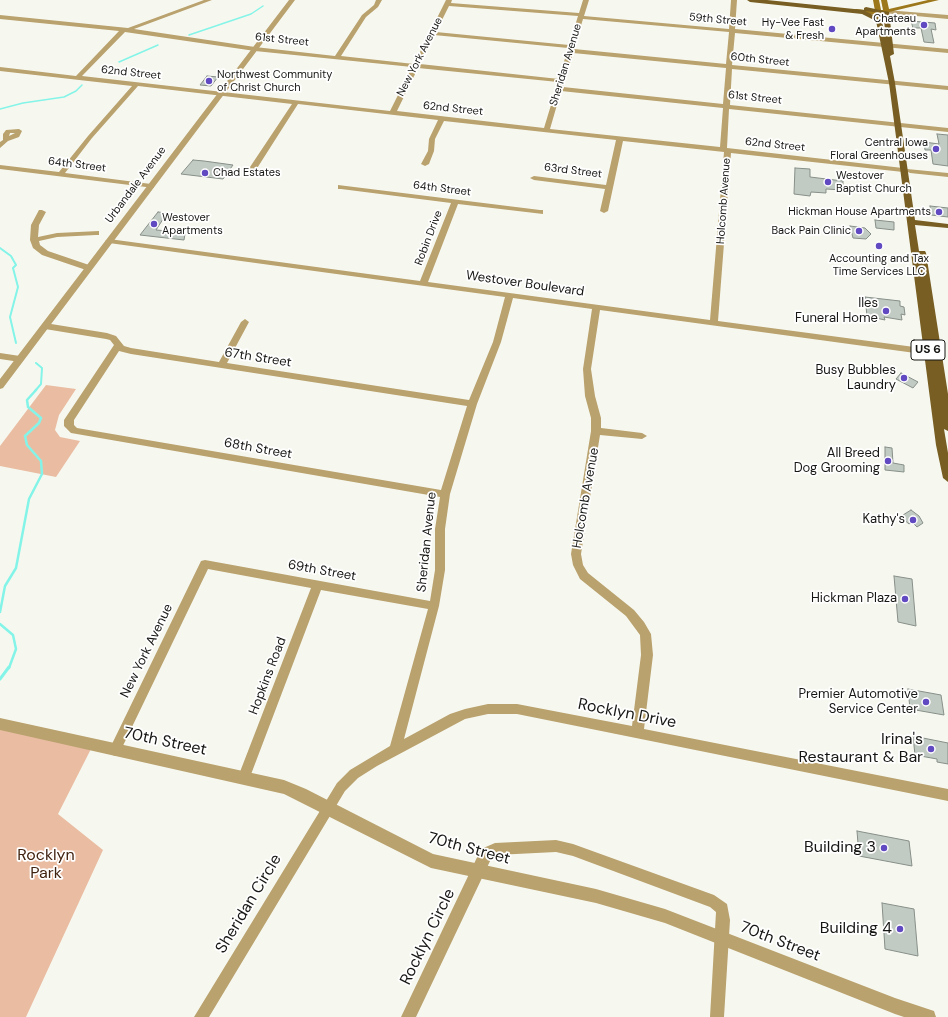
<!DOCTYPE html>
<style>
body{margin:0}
canvas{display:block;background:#f6f8ef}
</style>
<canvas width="948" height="1017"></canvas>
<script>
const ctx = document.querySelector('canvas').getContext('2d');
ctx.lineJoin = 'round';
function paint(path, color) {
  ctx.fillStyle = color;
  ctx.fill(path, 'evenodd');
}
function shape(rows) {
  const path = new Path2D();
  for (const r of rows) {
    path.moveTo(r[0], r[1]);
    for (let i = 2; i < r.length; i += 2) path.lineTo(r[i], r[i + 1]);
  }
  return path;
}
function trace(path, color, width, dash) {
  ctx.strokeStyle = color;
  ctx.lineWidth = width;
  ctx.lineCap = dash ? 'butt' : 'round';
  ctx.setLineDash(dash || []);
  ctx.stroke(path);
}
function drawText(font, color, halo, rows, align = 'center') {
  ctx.font = font + ' "DM Sans",sans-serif';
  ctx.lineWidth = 3.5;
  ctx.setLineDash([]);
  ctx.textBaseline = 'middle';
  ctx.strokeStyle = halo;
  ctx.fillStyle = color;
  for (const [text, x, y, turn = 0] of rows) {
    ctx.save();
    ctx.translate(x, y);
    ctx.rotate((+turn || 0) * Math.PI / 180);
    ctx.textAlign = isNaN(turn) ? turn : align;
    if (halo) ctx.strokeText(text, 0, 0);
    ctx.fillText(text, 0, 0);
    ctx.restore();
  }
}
paint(shape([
 [46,385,76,389,59,415,55,430,60,437,80,441,56,477,0,466,0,446],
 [0,724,93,745,58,814,103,850,26,1017,0,1017]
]), '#eabda3');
trace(shape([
 [189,35,251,14,263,6],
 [119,62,158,45],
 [0,109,23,103,64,97,76,91,82,85]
]), '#84f4e8', 1.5);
trace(shape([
 [0,248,11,256,16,265,13,268,18,287,10,317,16,343],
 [35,391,41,384,42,368,36,363]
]), '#84f4e8', 2);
trace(shape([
 [0,612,5,586,16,568,29,499,42,474,41,461,27,445,25,436,39,423,41,418,28,407,27,400,36,390],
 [0,624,13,635,16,649,9,668]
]), '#84f4e8', 2.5);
trace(shape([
 [0,679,9,667]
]), '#84f4e8', 3);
const building = shape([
 [911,21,935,23,936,30,931,29,934,43,924,42,921,28,913,28,911,21],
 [207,76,218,77,211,86,200,85,207,76],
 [937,134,948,135,948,166,933,164,931,150,925,150,924,142,939,144,937,134],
 [193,160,204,161,233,165,223,179,181,174,193,160],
 [795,168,810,169,810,177,843,181,843,190,826,189,826,193,811,192,810,196,794,194,795,168],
 [930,206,948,208,948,217,931,215,930,206],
 [158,212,167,213,156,230,182,232,181,233,185,234,184,240,140,235,158,212],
 [875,220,894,222,894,230,876,228,875,220],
 [850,226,865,228,871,234,866,239,853,238,850,226],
 [865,297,900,301,900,306,904,307,905,315,901,314,902,320,884,317,885,320,867,316,865,297],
 [901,373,918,382,913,388,896,379,901,373],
 [885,447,892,448,893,463,904,465,904,472,885,470,885,447],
 [911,510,919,516,923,523,917,527,912,522,909,524,902,518,904,516,903,515,911,510],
 [894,576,912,579,916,626,898,622,894,576],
 [908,689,941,695,944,715,910,709,908,689],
 [913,736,948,743,948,764,937,762,937,759,915,755,913,736],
 [857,831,909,841,912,866,859,856,857,831],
 [882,903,914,909,918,956,885,949,882,903]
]);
paint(building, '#c2cac4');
trace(building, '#878f89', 1);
paint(shape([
 [204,0,212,0,134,29,255,47,335,56,362,15,374,5,376,0,382,0,378,7,366,17,341,56,414,64,446,0,452,0,451,3,579,13,583,0,589,0,584,16,729,29,731,0,737,0,735,29,948,49,948,53,735,33,732,65,948,86,948,90,732,69,730,105,948,128,948,132,729,109,727,148,903,168,907,170,903,172,731,153,718,321,937,350,941,353,937,356,600,310,591,369,595,396,601,418,601,428,642,433,647,436,642,439,600,435,581,554,583,565,588,573,634,610,644,622,651,634,653,655,644,729,948,789,948,801,517,714,488,714,465,719,377,766,358,778,345,791,209,1017,194,1017,337,783,350,770,390,746,428,609,321,590,250,777,248,781,244,783,240,781,238,777,311,588,208,569,119,754,115,756,111,754,109,750,111,746,201,561,205,560,430,601,435,570,435,529,440,497,71,433,64,426,64,420,114,345,110,340,106,339,45,329,41,326,45,323,107,333,116,336,124,346,131,348,219,362,241,322,245,319,249,322,227,363,469,400,493,342,505,297,109,243,105,241,109,239,420,281,451,203,341,189,338,189,338,185,540,210,543,210,543,214,458,204,428,282,710,320,724,152,623,141,608,211,604,213,600,211,605,189,534,180,530,178,534,176,606,185,616,140,444,121,435,139,434,151,429,164,425,166,421,164,428,151,429,139,438,120,298,104,254,173,250,175,246,173,292,104,138,86,92,138,65,173,151,184,154,184,154,188,0,169,0,165,59,172,88,136,132,86,0,71,0,67,76,76,119,31,0,19,0,15,128,28,204,0],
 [449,6,578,16,569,45,436,32,449,6],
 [583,19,729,32,726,64,574,49,583,19],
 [125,32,255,51,412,67,390,111,82,76,125,32],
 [434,35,568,48,559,79,420,64,434,35],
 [573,53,726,68,723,104,563,87,573,53],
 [418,68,558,82,544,128,397,111,418,68],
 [561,91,723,108,720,147,550,129,561,91],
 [513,298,592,309,583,369,585,396,591,418,591,431,571,554,573,565,580,579,626,616,640,635,641,655,632,726,517,704,488,704,465,709,450,714,404,739,439,606,445,570,445,529,450,494,477,404,501,342,513,298],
 [119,351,131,354,467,406,441,490,77,428,74,425,74,420,119,351],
 [6,130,19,129,22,131,19,137,8,141,0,148,0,142,3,140,3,134,6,130],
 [10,133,15,133,9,136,10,133],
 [907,169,948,173,948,177,910,173,906,171,907,169],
 [39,210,42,210,46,212,39,225,38,237,57,233,99,231,99,235,96,235,57,237,39,241,40,245,48,251,92,266,92,270,86,270,42,255,33,248,30,240,31,225,39,210],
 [0,353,20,356,24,359,20,362,0,359,0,353],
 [556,840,573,844,714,895,727,904,730,920,724,1017,710,1017,716,912,710,907,573,856,556,852,496,855,491,859,416,1017,401,1017,481,849,495,843,556,840]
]), '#baa26f');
paint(shape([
 [289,0,295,0,3,388,0,389,0,379,289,0],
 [886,10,948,15,948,19,884,13,884,11,886,10],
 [0,718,284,780,306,789,433,854,596,889,665,909,895,998,934,1011,936,1017,904,1017,895,1014,665,923,596,903,431,868,284,794,0,730,0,718]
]), '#baa26f');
paint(shape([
 [873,0,879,0,881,10,883,10,881,0,887,0,889,9,928,0,939,0,881,14,882,19,879,21,876,19,875,15,853,11,856,9,875,11,873,0]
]), '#9c771c');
paint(shape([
 [747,0,767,0,864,10,864,8,866,7,889,12,894,54,890,56,895,83,915,220,948,224,948,228,915,225,919,251,925,251,926,253,948,394,948,431,944,429,948,453,948,482,943,478,936,445,889,83,876,21,862,14,750,2,747,0],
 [865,11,883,13,886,37,881,19,865,11]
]), '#785e22');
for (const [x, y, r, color] of [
 [924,25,4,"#6149c1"],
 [832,29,4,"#6149c1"],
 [209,81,4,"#6149c1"],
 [936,149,4,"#6149c1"],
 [205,173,4,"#6149c1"],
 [828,182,4,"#6149c1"],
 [939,212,4,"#6149c1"],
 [154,224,4,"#6149c1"],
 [859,231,4,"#6149c1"],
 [879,246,4,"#6149c1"],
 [886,311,4,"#6149c1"],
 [904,378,4,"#6149c1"],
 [888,461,4,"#6149c1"],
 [913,520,4,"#6149c1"],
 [905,599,4,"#6149c1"],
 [926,702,4,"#6149c1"],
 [931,749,4,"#6149c1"],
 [884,848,4,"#6149c1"],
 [900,929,4,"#6149c1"]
]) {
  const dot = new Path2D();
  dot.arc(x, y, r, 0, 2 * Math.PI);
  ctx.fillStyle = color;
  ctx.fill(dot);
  trace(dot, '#fff', 1.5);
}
drawText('11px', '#161714', '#fff', [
 ["Chateau",916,19],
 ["Apartments",916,32],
 ["Hy-Vee Fast",824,23],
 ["& Fresh",824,36],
 ["Northwest Community",217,75,"left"],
 ["of Christ Church",217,88,"left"],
 ["Central Iowa",928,143],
 ["Floral Greenhouses",928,156],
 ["Chad Estates",213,173,"left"],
 ["Westover",836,176,"left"],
 ["Baptist Church",836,189,"left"],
 ["Hickman House Apartments",931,212],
 ["Westover",162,218,"left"],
 ["Apartments",162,231,"left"],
 ["Back Pain Clinic",851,231],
 ["Accounting and Tax",879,259,"center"],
 ["Time Services LLC",879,272,"center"]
], 'right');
drawText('11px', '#161714', '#fff', [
 ["59th Street",718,20,5],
 ["61st Street",282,40,6],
 ["New York Avenue",420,57,-63],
 ["60th Street",760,60,6],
 ["Sheridan Avenue",566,65,-73],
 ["62nd Street",131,73,6],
 ["61st Street",755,98,6],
 ["62nd Street",453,109,6],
 ["62nd Street",775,145,6],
 ["64th Street",77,165,7],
 ["63rd Street",573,171,7],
 ["Urbandale Avenue",136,185,-53],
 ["64th Street",442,189,7],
 ["Holcomb Avenue",724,201,-86],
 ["Robin Drive",429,238,-69]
]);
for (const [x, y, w] of [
 [928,350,34]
]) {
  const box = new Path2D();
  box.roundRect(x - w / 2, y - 10, w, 20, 3);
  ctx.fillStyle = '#fff';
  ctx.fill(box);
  trace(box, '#161714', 1);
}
drawText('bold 12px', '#161714', null, [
 ["US 6",928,350]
]);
drawText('13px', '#161714', '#fff', [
 ["Westover Boulevard",525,284,8],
 ["67th Street",258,358,9],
 ["68th Street",258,449,10],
 ["Holcomb Avenue",586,498,-80],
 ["Sheridan Avenue",427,542,-84],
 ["69th Street",322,571,10],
 ["New York Avenue",147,651,-64],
 ["Hopkins Road",268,676,-69]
]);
drawText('13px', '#161714', '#fff', [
 ["Iles",878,304],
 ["Funeral Home",878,319],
 ["Busy Bubbles",896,371],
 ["Laundry",896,386],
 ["All Breed",880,454],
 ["Dog Grooming",880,469],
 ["Kathy's",905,520],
 ["Hickman Plaza",897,599],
 ["Premier Automotive",918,695],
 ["Service Center",918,710]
], 'right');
drawText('16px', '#161714', '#fff', [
 ["Rocklyn Drive",627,714,11],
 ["70th Street",165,742,12],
 ["70th Street",469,849,15],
 ["Sheridan Circle",249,904,-59],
 ["Rocklyn Circle",428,937,-64],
 ["70th Street",780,942,21]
]);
drawText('16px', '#161714', '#fff', [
 ["Irina's",923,740],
 ["Restaurant & Bar",923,758],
 ["Building 3",876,848],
 ["Building 4",892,929]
], 'right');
drawText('16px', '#402210', '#fff', [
 ["Rocklyn",46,856],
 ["Park",46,874]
]);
</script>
